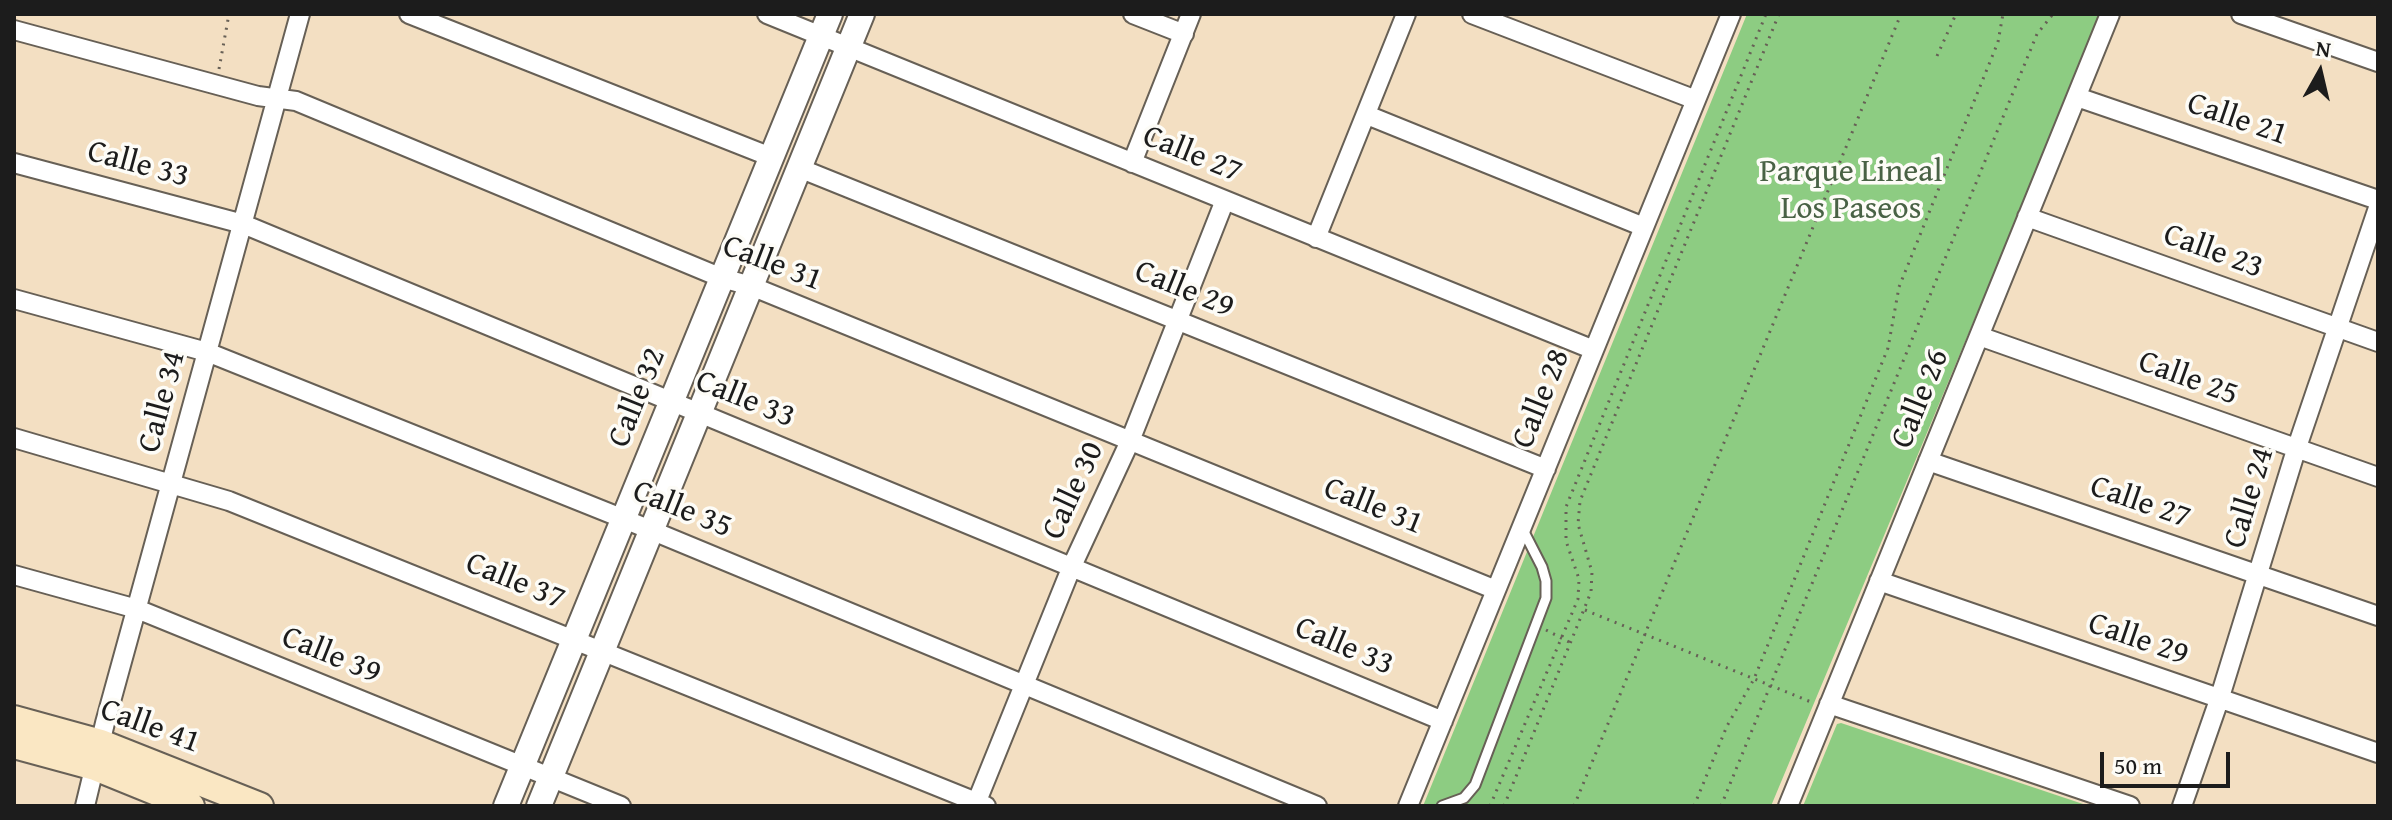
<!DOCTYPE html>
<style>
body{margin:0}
#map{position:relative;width:2392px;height:820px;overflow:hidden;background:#f3dfc2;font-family:"Gentium Book Plus",serif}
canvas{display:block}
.frame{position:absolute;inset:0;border:16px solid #1c1c1c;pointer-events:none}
.north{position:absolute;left:2280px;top:32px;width:80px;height:80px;-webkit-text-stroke:6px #fdfcf7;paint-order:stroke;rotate:8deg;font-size:22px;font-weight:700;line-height:32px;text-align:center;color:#1c1c1c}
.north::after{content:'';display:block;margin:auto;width:28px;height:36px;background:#1c1c1c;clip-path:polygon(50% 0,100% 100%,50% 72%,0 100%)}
.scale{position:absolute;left:2100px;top:752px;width:130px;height:36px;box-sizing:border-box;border:4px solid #1c1c1c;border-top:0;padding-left:10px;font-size:24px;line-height:28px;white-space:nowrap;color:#1c1c1c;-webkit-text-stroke:6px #fdfcf7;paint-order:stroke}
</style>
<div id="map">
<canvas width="2392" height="820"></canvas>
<div class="frame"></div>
<div class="north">N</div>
<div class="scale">50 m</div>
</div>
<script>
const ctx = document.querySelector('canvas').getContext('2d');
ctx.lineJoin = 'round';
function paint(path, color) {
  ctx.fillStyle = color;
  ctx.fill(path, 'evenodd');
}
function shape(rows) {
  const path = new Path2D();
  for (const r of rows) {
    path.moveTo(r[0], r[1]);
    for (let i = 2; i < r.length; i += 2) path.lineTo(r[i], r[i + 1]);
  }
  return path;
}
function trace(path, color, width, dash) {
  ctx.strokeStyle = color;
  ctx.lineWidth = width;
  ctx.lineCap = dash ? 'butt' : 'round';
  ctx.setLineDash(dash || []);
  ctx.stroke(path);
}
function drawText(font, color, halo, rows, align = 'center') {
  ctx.font = font + ' "Gentium Book Plus",serif';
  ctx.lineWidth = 7;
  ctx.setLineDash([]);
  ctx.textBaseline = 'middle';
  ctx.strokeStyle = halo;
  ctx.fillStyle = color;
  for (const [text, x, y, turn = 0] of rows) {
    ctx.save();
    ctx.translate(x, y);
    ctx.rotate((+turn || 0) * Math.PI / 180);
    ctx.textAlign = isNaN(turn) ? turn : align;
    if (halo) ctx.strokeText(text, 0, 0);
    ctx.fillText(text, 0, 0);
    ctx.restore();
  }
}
paint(shape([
 [1747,14,2102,14,1771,806,1423,806],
 [1841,723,2089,806,1803,806,1837,724]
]), '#8dcc82');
const service = shape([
 [1442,806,1464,798,1475,785,1546,598,1546,581,1542,567,1522,528]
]);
const minor = shape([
 [409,14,771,157],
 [767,14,1594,350],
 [1133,14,1184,34],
 [1472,14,1696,100],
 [2241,14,2378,62],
 [14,30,258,96,296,101,722,278,751,286,1496,590],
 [2077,97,2378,200],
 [1367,115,1644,227],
 [14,163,243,224,1443,721],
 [1132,163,1191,14],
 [799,168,1546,469],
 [2027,217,2378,342],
 [1316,238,1406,14],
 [14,299,207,352,624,519,1317,806],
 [1979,336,2378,477],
 [14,438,229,501,986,806],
 [1928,461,2378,616],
 [14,575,137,609,621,806],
 [1879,581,2378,753],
 [1829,704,2130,806],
 [85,806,105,723,300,14],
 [975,806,1072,566,1130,441,1225,200],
 [1408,806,1731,14],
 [1788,806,2110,14],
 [2182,806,2219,700,2296,450,2378,208]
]);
const tertiary = shape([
 [506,806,830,14],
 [539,806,862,14]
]);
const secondary = shape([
 [14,719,101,743,260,806],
 [14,745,95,767,191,806]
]);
trace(service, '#676056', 13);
trace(minor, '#676056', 22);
trace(tertiary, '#676056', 28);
trace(secondary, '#676056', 30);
trace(shape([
 [1937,56,1956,14],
 [219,69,229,14],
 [1585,610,1811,702],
 [1546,630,1571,643],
 [1490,806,1578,599,1579,579,1566,541,1566,507,1766,14],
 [1504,806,1591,592,1592,572,1578,524,1580,501,1779,14],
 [1574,806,1901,14],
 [1694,806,1727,726,1754,679,1888,348,1899,287,1998,42,2003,14],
 [1721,806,2037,34,2053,14]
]), '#676056', 3, [2, 6]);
trace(service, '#fff', 9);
trace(minor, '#fff', 18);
trace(tertiary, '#fff', 24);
trace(secondary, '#fae7c3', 26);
drawText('32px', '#1c1c1c', '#fdfcf7', [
 ["Calle 21",2237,120,19],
 ["Calle 27",1192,155,22],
 ["Calle 33",138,165,15],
 ["Calle 23",2213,252,20],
 ["Calle 31",772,264,21],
 ["Calle 29",1184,290,22],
 ["Calle 25",2188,379,20],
 ["Calle 32",638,398,-68],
 ["Calle 28",1542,399,-68],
 ["Calle 26",1921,399,-68],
 ["Calle 33",745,400,22],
 ["Calle 34",163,402,-75],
 ["Calle 30",1074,491,-65],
 ["Calle 24",2250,498,-73],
 ["Calle 27",2140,503,19],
 ["Calle 31",1373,507,22],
 ["Calle 35",682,510,22],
 ["Calle 37",515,582,22],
 ["Calle 29",2138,640,19],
 ["Calle 33",1344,647,23],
 ["Calle 39",331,656,22],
 ["Calle 41",150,727,20]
]);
drawText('32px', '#496245', '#fdfcf7', [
 ["Parque Lineal",1851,173],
 ["Los Paseos",1851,210]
]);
</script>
